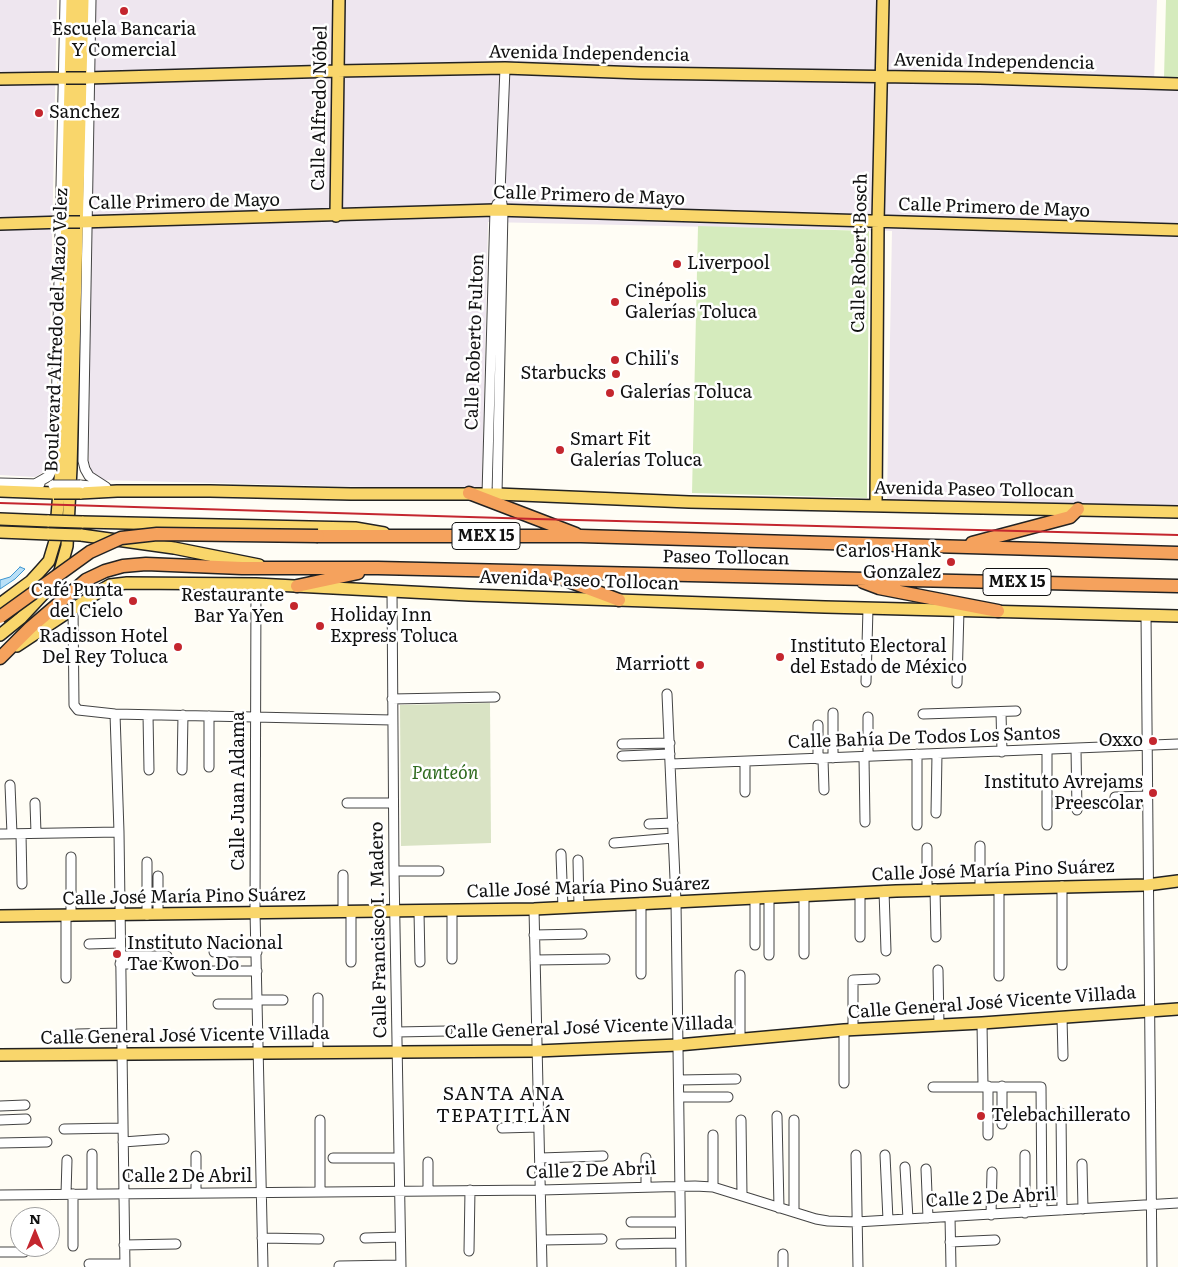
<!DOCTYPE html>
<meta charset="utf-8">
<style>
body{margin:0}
#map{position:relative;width:1178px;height:1267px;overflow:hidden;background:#fffdf5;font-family:Literata,serif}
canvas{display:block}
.north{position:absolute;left:10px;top:1207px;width:50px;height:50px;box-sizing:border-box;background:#fff;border:1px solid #a0a0a0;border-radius:50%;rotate:0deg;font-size:14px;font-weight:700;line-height:20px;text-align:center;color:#111}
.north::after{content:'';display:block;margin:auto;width:18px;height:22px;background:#c4262e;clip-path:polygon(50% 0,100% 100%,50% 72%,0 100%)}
</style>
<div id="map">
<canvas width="1178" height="1267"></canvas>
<div class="north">N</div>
</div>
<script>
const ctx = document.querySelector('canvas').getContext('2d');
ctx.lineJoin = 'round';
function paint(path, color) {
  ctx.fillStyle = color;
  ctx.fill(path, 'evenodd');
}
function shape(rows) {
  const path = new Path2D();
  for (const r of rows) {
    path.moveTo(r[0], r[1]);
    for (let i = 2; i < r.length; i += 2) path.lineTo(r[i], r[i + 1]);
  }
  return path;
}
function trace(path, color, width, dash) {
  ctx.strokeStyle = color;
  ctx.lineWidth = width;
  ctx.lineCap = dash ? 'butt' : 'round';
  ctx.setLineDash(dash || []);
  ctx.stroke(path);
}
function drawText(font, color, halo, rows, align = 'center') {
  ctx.font = font + ' Literata,serif';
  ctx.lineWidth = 5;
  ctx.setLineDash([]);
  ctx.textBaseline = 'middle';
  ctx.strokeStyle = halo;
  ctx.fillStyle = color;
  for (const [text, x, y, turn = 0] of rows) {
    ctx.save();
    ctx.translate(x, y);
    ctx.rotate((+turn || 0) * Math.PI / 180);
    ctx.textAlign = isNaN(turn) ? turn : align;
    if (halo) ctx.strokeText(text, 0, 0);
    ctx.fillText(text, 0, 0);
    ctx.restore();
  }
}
paint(shape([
 [0,0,57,0,49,385,50,468,35,477,0,475],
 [96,0,1157,0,1154,82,1178,82,1178,506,887,500,892,231,488,222,482,490,100,480,92,473,89,462,91,211]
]), '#eee6ef');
paint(shape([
 [1166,0,1178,0,1178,78,1164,78],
 [698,226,869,231,867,498,692,493]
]), '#d5ebbd');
paint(shape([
 [490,703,491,843,401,846,400,705]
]), '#d9e3c4');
const water = shape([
 [20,567,25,569,15,579,0,589,0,580,10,577,20,567]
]);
paint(water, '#b9e0f7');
trace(water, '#3f96cf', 1);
const minor = shape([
 [91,0,83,461,85,469,89,476,106,487],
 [0,483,40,484],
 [35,484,49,476,55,464,65,0],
 [80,485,102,487],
 [487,494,495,210,497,204],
 [497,494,503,210,500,192,505,68],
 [256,584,255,912,263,1267],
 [392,592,394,871,401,1267],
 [73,608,74,705,78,710,115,714,392,720],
 [1146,615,1152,1267],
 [866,682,868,608],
 [957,683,959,610],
 [667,694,676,902,681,1267],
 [392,699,495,697],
 [1001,712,1002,752],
 [833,713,833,758],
 [115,714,119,832,125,1267],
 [923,714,1016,711],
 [148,715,149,770],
 [209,716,209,767],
 [868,717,868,756],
 [818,725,818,759],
 [622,744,670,743],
 [1076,749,1077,810],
 [1047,750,1047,825],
 [622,756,670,754],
 [864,757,865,822],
 [823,759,824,790],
 [671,764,1178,744],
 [182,770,183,715],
 [10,785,12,834],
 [745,792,745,762],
 [1115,797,1147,796],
 [35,803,36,833],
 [347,803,393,803],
 [936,813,937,754],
 [649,824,673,823],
 [917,825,917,754],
 [0,834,119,832],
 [21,834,22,884],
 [614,843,673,838],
 [980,846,980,889],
 [561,854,563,908],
 [71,857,71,916],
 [578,860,579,907],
 [147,862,147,915],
 [394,871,439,871],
 [343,875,343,912],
 [158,876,158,914],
 [999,888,999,976],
 [935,889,936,937],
 [927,890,927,848],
 [884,891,886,951],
 [860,893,860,937],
 [804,896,804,954],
 [755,898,755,945],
 [641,903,641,974],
 [534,909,542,1267],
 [452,911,452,959],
 [351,912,351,962],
 [419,912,420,962],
 [66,916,66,978],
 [534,935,582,934],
 [89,944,120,943],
 [214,952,257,952],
 [769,955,769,898],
 [120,956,167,956],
 [535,960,605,959],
 [120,964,149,964],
 [1062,965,1062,886],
 [938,970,939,1025],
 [197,971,257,971],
 [740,975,740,1039],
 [318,998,318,1052],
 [257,1000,283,1000],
 [218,1004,257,1004],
 [1062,1018,1063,1056],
 [982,1023,983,1086],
 [844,1030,844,1083],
 [853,1030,853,980,875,979],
 [397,1032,447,1031],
 [77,1034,121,1033],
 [679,1080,736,1079],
 [1002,1086,1002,1124],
 [933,1087,1041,1087,1042,1211],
 [679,1097,728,1097],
 [0,1106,25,1105],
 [1061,1113,1062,1210],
 [777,1116,779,1208],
 [0,1120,26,1119],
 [320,1120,320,1192],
 [741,1120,742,1195],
 [794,1120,794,1212],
 [502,1128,539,1127],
 [64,1129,122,1128],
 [713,1135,713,1187],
 [988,1135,988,1086],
 [123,1142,164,1139],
 [0,1143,47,1142],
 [92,1154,92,1194],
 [856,1155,858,1267],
 [885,1155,888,1220],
 [1025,1155,1025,1213],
 [196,1156,196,1193],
 [333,1158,399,1158],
 [540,1158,603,1156],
 [646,1158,646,1186],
 [428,1162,428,1190],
 [1082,1164,1083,1209],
 [905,1167,908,1219],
 [926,1169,928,1218],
 [66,1194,67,1160],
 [0,1195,541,1190,695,1186,713,1187,816,1219,828,1221,856,1222,1178,1203],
 [991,1215,992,1172],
 [950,1217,951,1267],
 [631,1222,679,1222],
 [262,1238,319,1239],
 [365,1238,400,1237],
 [542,1240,602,1239],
 [950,1242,995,1240],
 [621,1244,680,1243],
 [124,1245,176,1244],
 [73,1246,73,1194],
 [469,1251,470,1190],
 [0,1252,24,1252],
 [783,1254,783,1267],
 [89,1264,125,1264],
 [339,1266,401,1265]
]);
const major = shape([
 [86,78,337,71,505,68,641,73,980,78,1178,84],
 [0,79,66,78],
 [336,216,339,0],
 [80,222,495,210,1178,230],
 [0,224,65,222],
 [0,491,54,493],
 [80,493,117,491,210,491,351,494,497,494,689,502,1178,512],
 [876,506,878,222,883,0],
 [0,519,49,521],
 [82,522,355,528,384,533],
 [0,532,49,534],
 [81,535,174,548,259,565],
 [0,604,31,581,41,570,49,561,55,541,61,467,72,0],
 [0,635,21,618,49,588,60,571,67,546,71,468,83,0],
 [17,646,103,589,110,585,127,583,256,584,469,595,825,607,1178,616],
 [0,916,534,909,896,891,1147,885,1178,881],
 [0,1055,537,1051,678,1045,844,1030,982,1023,1178,1009]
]);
const highway = shape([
 [469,493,576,534],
 [318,536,581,536,1178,553],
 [972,543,1070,517,1078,509],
 [555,576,619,600],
 [863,582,879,588,998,611],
 [297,586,358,573],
 [0,658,30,628,86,580,105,571,123,566,146,564,242,568,378,568,1178,586]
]);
trace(minor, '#444', 11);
trace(major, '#222', 14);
trace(highway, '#222', 15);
trace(minor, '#fff', 9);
trace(major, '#f9d66b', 11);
trace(highway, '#f5a25d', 12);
trace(shape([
 [0,503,536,519,1178,535]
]), '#c4262e', 2);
const minorBridge = shape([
 [53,485,80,485]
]);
const majorBridge = shape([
 [66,78,86,78],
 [65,222,80,222],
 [54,493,80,493],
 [49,521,82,522],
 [49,534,81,535]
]);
const highwayBridge = shape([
 [0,617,90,552,121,538,157,534,318,536]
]);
trace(minorBridge, '#444', 11, []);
trace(majorBridge, '#222', 14, []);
trace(highwayBridge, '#222', 15, []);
trace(minorBridge, '#fff', 9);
trace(majorBridge, '#f9d66b', 11);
trace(highwayBridge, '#f5a25d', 12);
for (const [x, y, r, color] of [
 [124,11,5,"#c4262e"],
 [39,113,5,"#c4262e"],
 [677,264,5,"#c4262e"],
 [615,302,5,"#c4262e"],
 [615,360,5,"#c4262e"],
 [616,374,5,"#c4262e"],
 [610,393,5,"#c4262e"],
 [560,450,5,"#c4262e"],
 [951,562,5,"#c4262e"],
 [133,601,5,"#c4262e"],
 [294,606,5,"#c4262e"],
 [320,626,5,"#c4262e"],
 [178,647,5,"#c4262e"],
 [780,657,5,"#c4262e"],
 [700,665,5,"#c4262e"],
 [1153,741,5,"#c4262e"],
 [1153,793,5,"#c4262e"],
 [117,954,5,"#c4262e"],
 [981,1116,5,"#c4262e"]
]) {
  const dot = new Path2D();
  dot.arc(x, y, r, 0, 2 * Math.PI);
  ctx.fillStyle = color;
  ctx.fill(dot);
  trace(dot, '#fff', 2);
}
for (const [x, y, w] of [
 [486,536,68],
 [1017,582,68]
]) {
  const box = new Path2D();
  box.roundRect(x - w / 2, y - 13.5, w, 27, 4);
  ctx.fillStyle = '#fff';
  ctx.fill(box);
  trace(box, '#111', 1);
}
drawText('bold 16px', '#111', null, [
 ["MEX 15",486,536],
 ["MEX 15",1017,582]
]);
drawText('18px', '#111', '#fff', [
 ["Escuela Bancaria",124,30,"center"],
 ["Y Comercial",124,51,"center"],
 ["Sanchez",49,113],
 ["Liverpool",687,264],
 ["Cinépolis",625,292],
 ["Galerías Toluca",625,313],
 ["Chili's",625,360],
 ["Starbucks",606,374,"right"],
 ["Galerías Toluca",620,393],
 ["Smart Fit",570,440],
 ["Galerías Toluca",570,461],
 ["Carlos Hank",941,552,"right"],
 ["Gonzalez",941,573,"right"],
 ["Café Punta",123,591,"right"],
 ["del Cielo",123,612,"right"],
 ["Restaurante",284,596,"right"],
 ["Bar Ya Yen",284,617,"right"],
 ["Holiday Inn",330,616],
 ["Express Toluca",330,637],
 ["Radisson Hotel",168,637,"right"],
 ["Del Rey Toluca",168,658,"right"],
 ["Instituto Electoral",790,647],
 ["del Estado de México",790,668],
 ["Marriott",690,665,"right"],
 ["Oxxo",1143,741,"right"],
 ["Instituto Avrejams",1143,783,"right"],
 ["Preescolar",1143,804,"right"],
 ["Instituto Nacional",127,944],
 ["Tae Kwon Do",127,965],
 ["Telebachillerato",991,1116]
], 'left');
drawText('18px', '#111', '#fff', [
 ["Avenida Independencia",589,54,1],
 ["Avenida Independencia",994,62,1],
 ["Calle Alfredo Nóbel",320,108,-89],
 ["Calle Primero de Mayo",589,196,2],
 ["Calle Primero de Mayo",184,202,-1],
 ["Calle Primero de Mayo",994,208,2],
 ["Calle Robert Bosch",860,253,-89],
 ["Boulevard Alfredo del Mazo Velez",57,330,-88],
 ["Calle Roberto Fulton",475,342,-88],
 ["Avenida Paseo Tollocan",974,490,1],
 ["Paseo Tollocan",726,558,1],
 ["Avenida Paseo Tollocan",579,581,2],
 ["Calle Bahía De Todos Los Santos",924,738,-2],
 ["Calle Juan Aldama",239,791,-90],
 ["Calle José María Pino Suárez",993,871,-2],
 ["Calle José María Pino Suárez",588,888,-2],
 ["Calle José María Pino Suárez",184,897,-1],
 ["Calle Francisco I. Madero",379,930,-91],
 ["Calle General José Vicente Villada",992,1003,-4],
 ["Calle General José Vicente Villada",589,1028,-2],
 ["Calle General José Vicente Villada",185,1036,-1],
 ["Calle 2 De Abril",591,1171,-2],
 ["Calle 2 De Abril",187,1177],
 ["Calle 2 De Abril",991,1198,-3]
]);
drawText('italic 18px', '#2f6b1f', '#fff', [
 ["Panteón",445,774]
]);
ctx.letterSpacing = '1px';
drawText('19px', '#111', '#fff', [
 ["SANTA ANA",504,1094],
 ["TEPATITLÁN",504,1116]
]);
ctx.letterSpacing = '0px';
</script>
